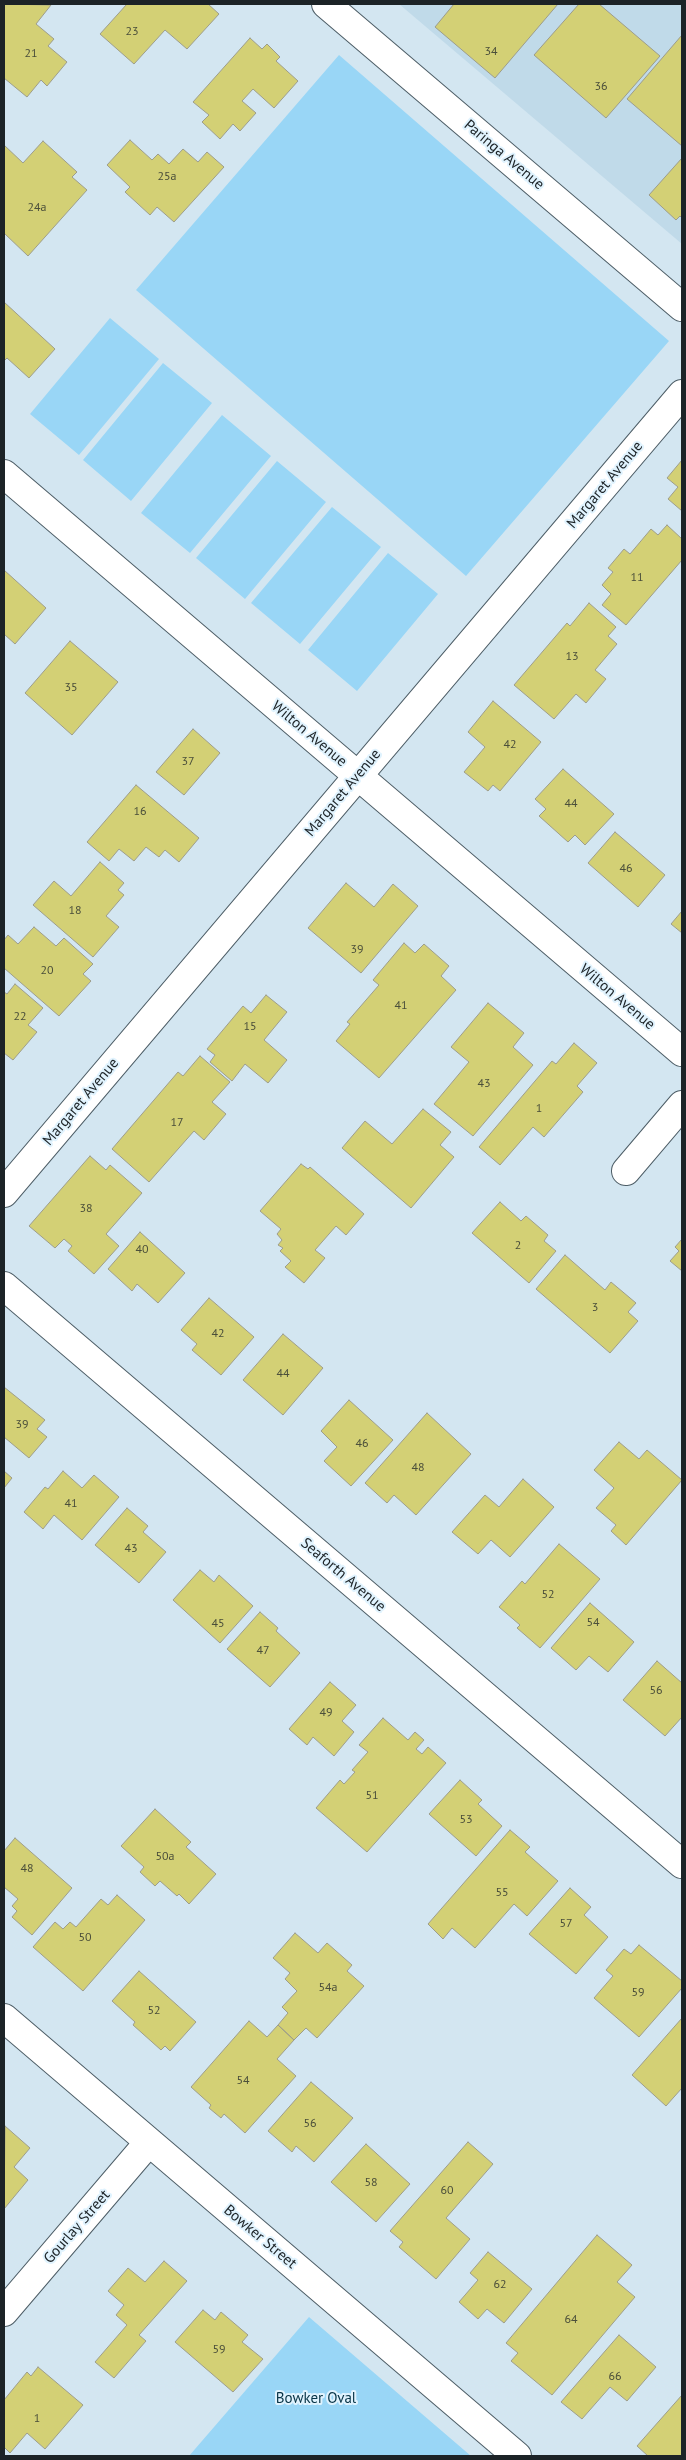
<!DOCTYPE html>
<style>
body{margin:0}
#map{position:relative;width:686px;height:2460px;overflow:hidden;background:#d3e6f1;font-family:"PT Sans",sans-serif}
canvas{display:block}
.frame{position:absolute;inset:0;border:5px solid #1c2327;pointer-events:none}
</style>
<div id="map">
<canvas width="686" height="2460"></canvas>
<div class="frame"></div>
</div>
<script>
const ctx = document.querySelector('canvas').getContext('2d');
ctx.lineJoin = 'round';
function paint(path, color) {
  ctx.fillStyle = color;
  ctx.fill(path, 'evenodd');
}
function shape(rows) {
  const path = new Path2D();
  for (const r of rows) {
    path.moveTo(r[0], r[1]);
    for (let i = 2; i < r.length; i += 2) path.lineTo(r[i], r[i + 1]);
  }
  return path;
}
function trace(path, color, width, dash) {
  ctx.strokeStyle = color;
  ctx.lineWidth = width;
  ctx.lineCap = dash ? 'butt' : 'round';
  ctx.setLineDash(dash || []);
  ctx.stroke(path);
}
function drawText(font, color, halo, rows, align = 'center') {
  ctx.font = font + ' "PT Sans",sans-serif';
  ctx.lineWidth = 4;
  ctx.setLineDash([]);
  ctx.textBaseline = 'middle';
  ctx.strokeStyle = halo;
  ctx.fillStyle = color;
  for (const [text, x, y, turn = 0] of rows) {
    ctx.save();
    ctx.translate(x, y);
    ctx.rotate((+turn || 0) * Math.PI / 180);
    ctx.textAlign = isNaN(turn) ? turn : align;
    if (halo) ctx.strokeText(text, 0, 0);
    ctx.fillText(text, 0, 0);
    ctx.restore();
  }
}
paint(shape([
 [399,4,682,4,682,244]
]), '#c0dae9');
paint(shape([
 [339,55,669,341,466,576,136,290],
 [110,318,159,359,79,455,30,414],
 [163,363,212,403,131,501,83,460],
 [222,415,271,456,190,553,141,513],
 [277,461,326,502,245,599,196,558],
 [332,507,381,547,300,644,251,603],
 [388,553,438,594,357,691,308,650],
 [309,2317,471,2456,189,2456]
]), '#99d6f6');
const building = shape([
 [4,4,51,5,36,24,54,39,48,46,67,62,47,86,41,80,27,97,4,78,4,4],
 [127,4,208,4,219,14,187,49,165,30,134,64,100,34,127,4],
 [454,4,558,4,495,78,435,27,454,4],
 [579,4,599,4,660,56,606,118,534,55,579,4],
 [682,35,682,146,627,99,682,35],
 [250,38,262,49,267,44,280,57,276,61,298,81,274,108,253,89,242,101,256,113,240,131,233,124,220,139,202,122,209,115,193,102,250,38],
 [130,140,152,160,158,154,169,164,183,149,198,162,207,152,224,167,174,222,157,207,150,215,125,192,130,187,107,165,130,140],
 [43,141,77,172,72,177,87,190,28,256,4,233,4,145,23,163,43,141],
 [682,158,682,218,680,216,676,220,649,195,682,158],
 [4,302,55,349,29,378,7,358,4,361,4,302],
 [682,460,682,511,668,499,678,487,667,478,682,460],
 [667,525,682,539,682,560,626,625,602,605,611,594,602,585,613,572,608,568,624,549,630,554,651,529,658,535,667,525],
 [4,570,46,608,15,644,4,634,4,570],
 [589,603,616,627,608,636,617,644,595,670,606,679,586,703,576,694,554,719,514,685,567,623,570,626,589,603],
 [70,641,118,682,72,735,25,693,70,641],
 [493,701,541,742,500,791,493,785,488,791,464,772,485,747,468,732,493,701],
 [193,729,220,753,184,795,156,772,193,729],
 [563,769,614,814,585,845,575,835,568,842,539,816,546,809,535,799,563,769],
 [136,785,199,838,179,862,165,850,159,857,146,847,134,861,119,849,109,861,87,842,136,785],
 [615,832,665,875,638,907,588,863,615,832],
 [100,862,124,883,118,890,124,895,106,916,119,927,93,957,33,905,54,881,71,896,100,862],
 [346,883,374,907,393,884,418,906,361,973,308,928,346,883],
 [682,911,682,933,671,924,682,911],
 [34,927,56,946,64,938,93,964,83,974,91,981,59,1016,4,968,4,940,8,935,18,944,34,927],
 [404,943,415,953,424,944,449,966,441,976,456,990,379,1078,336,1041,350,1024,347,1022,379,985,373,980,404,943],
 [15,984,43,1008,28,1025,37,1032,13,1060,4,1053,4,992,7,994,15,984],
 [266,995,287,1012,264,1040,287,1060,268,1083,245,1064,232,1081,210,1062,215,1055,207,1049,243,1006,251,1013,266,995],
 [488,1003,524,1033,513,1047,533,1065,473,1136,434,1104,469,1062,451,1047,488,1003],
 [574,1043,597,1063,577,1086,583,1092,544,1137,533,1127,500,1165,479,1147,552,1061,556,1064,574,1043],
 [200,1056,230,1082,212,1102,226,1114,204,1140,194,1131,149,1182,112,1149,178,1072,183,1076,200,1056],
 [423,1109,451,1132,440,1145,454,1157,411,1208,342,1148,365,1121,392,1144,423,1109],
 [90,1156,106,1170,110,1165,142,1193,106,1234,119,1246,94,1274,68,1251,72,1246,64,1239,55,1248,29,1226,90,1156],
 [301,1164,308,1169,310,1167,364,1214,346,1235,336,1226,315,1250,325,1258,304,1283,285,1267,291,1261,280,1251,283,1248,278,1245,282,1240,277,1234,281,1229,260,1211,301,1164],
 [500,1202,521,1221,526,1216,548,1235,544,1241,556,1251,529,1283,472,1233,500,1202],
 [140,1232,185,1273,158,1303,137,1284,132,1291,108,1269,140,1232],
 [682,1239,682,1271,670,1261,679,1251,675,1247,682,1239],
 [565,1255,605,1290,611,1282,636,1303,628,1312,638,1321,610,1353,536,1289,565,1255],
 [209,1298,254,1337,221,1375,192,1350,197,1344,181,1330,209,1298],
 [283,1334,323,1368,283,1415,243,1380,283,1334],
 [4,1387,45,1420,37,1429,47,1437,29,1458,4,1437,4,1387],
 [349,1400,393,1440,351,1486,324,1461,337,1447,321,1431,349,1400],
 [427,1413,471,1454,416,1515,394,1495,387,1503,365,1483,427,1413],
 [619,1442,639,1459,647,1450,682,1480,626,1545,611,1531,616,1525,596,1508,614,1488,594,1470,619,1442],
 [4,1471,12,1478,4,1488,4,1471],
 [63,1471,82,1488,94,1475,119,1497,82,1540,54,1515,43,1529,24,1512,45,1487,48,1489,63,1471],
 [523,1479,554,1507,510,1557,491,1540,478,1554,452,1532,485,1495,499,1507,523,1479],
 [127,1508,148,1526,143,1532,166,1552,139,1583,95,1545,127,1508],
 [559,1544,600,1579,540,1648,517,1628,520,1625,499,1607,522,1581,525,1584,559,1544],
 [200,1570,214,1582,219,1575,253,1606,220,1643,173,1600,200,1570],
 [590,1603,634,1642,608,1672,589,1656,576,1670,551,1648,590,1603],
 [260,1612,278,1628,276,1631,300,1653,270,1687,227,1649,260,1612],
 [657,1661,682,1683,682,1717,665,1736,623,1700,657,1661],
 [330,1682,356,1705,342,1721,354,1732,334,1756,313,1737,307,1745,289,1729,330,1682],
 [383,1718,408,1740,415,1732,424,1740,416,1749,422,1754,428,1747,446,1763,367,1852,316,1808,340,1780,344,1784,355,1772,352,1770,368,1752,359,1745,383,1718],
 [460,1780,482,1800,478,1804,502,1826,476,1856,429,1814,460,1780],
 [155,1809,191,1842,186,1847,216,1874,189,1904,179,1894,177,1896,160,1881,155,1886,140,1872,144,1867,121,1846,155,1809],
 [510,1830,530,1847,525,1852,558,1881,527,1916,514,1904,475,1948,452,1928,443,1939,428,1924,510,1830],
 [15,1838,72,1888,32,1935,12,1917,17,1911,12,1906,18,1899,4,1887,4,1851,15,1838],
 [570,1888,591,1907,584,1915,608,1937,576,1974,529,1934,570,1888],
 [117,1895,145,1920,83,1991,33,1947,55,1922,63,1929,70,1922,76,1927,101,1899,108,1905,117,1895],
 [295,1933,318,1953,327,1943,352,1965,347,1971,364,1986,317,2038,306,2028,294,2040,278,2025,288,2013,282,2007,297,1991,285,1979,290,1973,273,1958,295,1933],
 [639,1945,682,1981,682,1988,639,2037,594,1998,613,1976,606,1970,624,1949,631,1954,639,1945],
 [139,1971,196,2022,170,2051,165,2046,161,2050,133,2025,135,2022,112,2001,139,1971],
 [682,2018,682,2088,666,2106,632,2075,682,2018],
 [249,2021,267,2037,278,2025,294,2040,277,2059,296,2076,245,2133,224,2114,221,2118,209,2108,211,2105,191,2087,249,2021],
 [311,2082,353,2118,314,2162,296,2146,292,2152,268,2131,311,2082],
 [5,2126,30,2148,14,2167,28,2180,4,2209,5,2126],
 [468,2142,493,2164,446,2218,470,2239,436,2279,399,2247,403,2242,390,2231,468,2142],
 [366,2144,410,2184,376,2222,331,2182,366,2144],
 [597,2235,632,2265,617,2282,635,2297,552,2395,511,2361,518,2353,506,2343,597,2235],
 [488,2252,532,2289,504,2323,487,2309,478,2319,459,2302,478,2280,470,2273,488,2252],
 [164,2261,187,2281,139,2335,146,2341,114,2378,95,2362,127,2325,116,2315,124,2305,108,2291,128,2268,145,2282,164,2261],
 [203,2310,215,2320,221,2312,248,2335,242,2342,263,2359,233,2392,175,2342,203,2310],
 [619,2335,656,2367,627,2401,610,2387,582,2419,561,2402,619,2335],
 [38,2367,83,2405,45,2449,27,2433,10,2453,4,2447,4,2400,27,2372,31,2376,38,2367],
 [682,2395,682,2456,648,2456,637,2446,682,2395]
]);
paint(building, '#d3d075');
trace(building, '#9d9d8b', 1);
const minor = shape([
 [326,4,682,307],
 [4,474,682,1052],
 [626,1171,682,1105],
 [4,1193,682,394],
 [4,1286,682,1864],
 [4,2018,517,2456],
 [4,2312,149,2142]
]);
trace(minor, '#4d5d66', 30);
trace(minor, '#fff', 28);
drawText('12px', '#4a4e3a', null, [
 ["23",132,32],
 ["34",491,52],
 ["21",31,54],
 ["36",601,87],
 ["25a",167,177],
 ["24a",37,208],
 ["11",637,578],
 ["13",572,657],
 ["35",71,688],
 ["42",510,745],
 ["37",188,762],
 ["44",571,804],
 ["16",140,812],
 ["46",626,869],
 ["18",75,911],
 ["39",357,950],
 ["20",47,971],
 ["41",401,1006],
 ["22",20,1017],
 ["15",250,1027],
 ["43",484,1084],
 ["1",539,1109],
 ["17",177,1123],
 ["38",86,1209],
 ["2",518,1246],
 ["40",142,1250],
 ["3",595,1308],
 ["42",218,1334],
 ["44",283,1374],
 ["39",22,1425],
 ["46",362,1444],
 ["48",418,1468],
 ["41",71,1504],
 ["43",131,1549],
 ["52",548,1595],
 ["54",593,1623],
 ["45",218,1624],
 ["47",263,1651],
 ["56",656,1691],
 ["49",326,1713],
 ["51",372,1796],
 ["53",466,1820],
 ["50a",165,1857],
 ["48",27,1869],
 ["55",502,1893],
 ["57",566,1924],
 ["50",85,1938],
 ["54a",328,1988],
 ["59",638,1993],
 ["52",154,2011],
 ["54",243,2081],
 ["56",310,2124],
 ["58",371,2183],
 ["60",447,2191],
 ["62",500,2285],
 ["64",571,2320],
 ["59",219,2350],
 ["66",615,2377],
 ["1",37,2419]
]);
drawText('15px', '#1c2327', '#e0f3fe', [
 ["Paringa Avenue",504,155,40],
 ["Margaret Avenue",605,485,-50],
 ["Wilton Avenue",309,734,40],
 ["Margaret Avenue",343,793,-50],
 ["Wilton Avenue",617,997,40],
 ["Margaret Avenue",81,1102,-50],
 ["Seaforth Avenue",343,1575,40],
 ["Gourlay Street",77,2227,-49],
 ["Bowker Street",260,2237,40]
]);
drawText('15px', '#083548', '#e0f3fe', [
 ["Bowker Oval",316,2399]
]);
</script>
